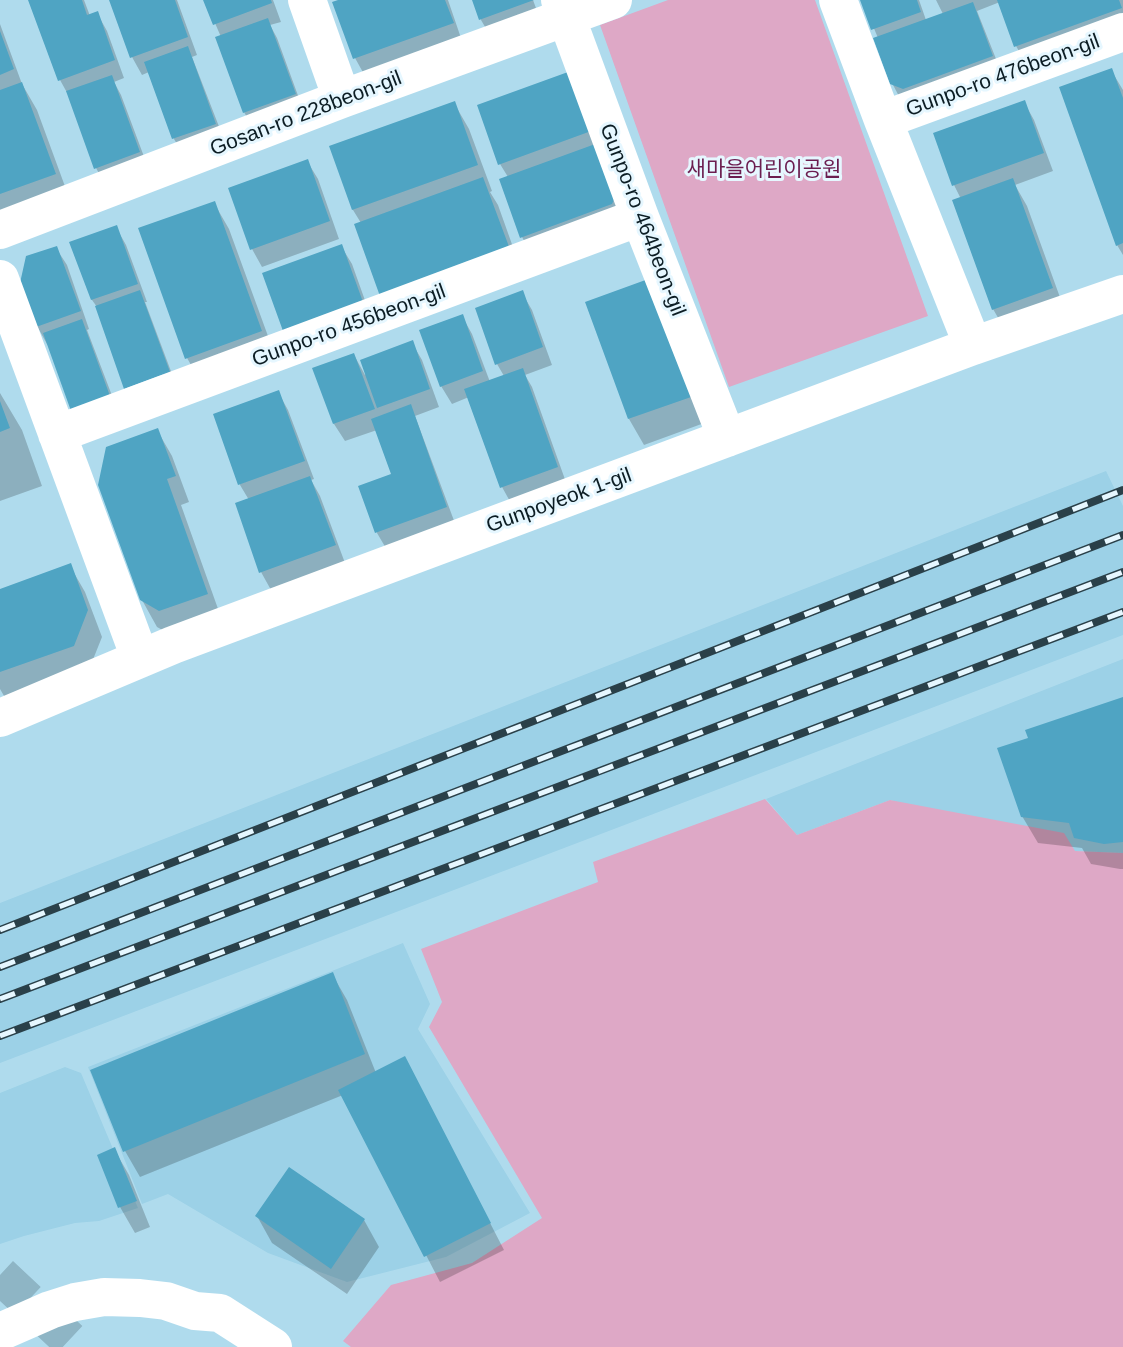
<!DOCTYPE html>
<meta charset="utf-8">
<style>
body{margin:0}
canvas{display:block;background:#afdbed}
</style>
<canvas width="1123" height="1347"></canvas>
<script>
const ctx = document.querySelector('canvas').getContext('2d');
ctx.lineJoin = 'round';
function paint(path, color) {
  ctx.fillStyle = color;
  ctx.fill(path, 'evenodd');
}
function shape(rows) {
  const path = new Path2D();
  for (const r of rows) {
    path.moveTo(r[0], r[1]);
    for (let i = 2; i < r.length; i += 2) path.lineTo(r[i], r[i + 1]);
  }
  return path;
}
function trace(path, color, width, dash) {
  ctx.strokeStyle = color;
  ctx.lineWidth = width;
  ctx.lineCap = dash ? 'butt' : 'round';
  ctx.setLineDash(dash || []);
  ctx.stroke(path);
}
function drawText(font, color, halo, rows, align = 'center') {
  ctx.font = font + ' Helvetica,"Noto Sans KR",sans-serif';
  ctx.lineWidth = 6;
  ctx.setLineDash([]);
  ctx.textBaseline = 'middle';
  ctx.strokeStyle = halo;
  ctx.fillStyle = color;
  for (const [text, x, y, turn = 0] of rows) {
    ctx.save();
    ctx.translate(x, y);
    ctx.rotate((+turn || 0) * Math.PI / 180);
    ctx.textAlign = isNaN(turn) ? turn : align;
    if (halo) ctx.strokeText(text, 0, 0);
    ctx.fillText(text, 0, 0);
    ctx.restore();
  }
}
paint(shape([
 [1106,471,1123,506,1123,635,0,1063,0,903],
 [1123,659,1123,853,1075,851,890,800,797,835,766,799],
 [403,943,430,1004,418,1029,530,1213,446,1257,347,1282,268,1253,168,1194,142,1204,88,1067],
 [65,1067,81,1073,138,1208,99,1221,75,1223,24,1236,0,1244,0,1093]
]), '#9cd1e7');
paint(shape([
 [668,0,815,0,928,316,729,387,600,25],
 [765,799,797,835,890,800,1064,833,1075,851,1123,853,1123,1347,351,1347,343,1341,391,1285,472,1263,542,1218,429,1027,442,1002,421,949,598,882,593,862]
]), '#dea8c6');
paint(shape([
 [30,0,84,0,90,16,97,13,107,31,124,78,114,82,121,95,149,170,106,186,96,168,70,98,60,80],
 [111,0,177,0,197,55,192,57,225,142,184,156,174,139,149,72,142,75,132,57],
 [205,0,273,0,281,22,270,25,277,38,304,112,254,130,244,112,221,37],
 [344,0,448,0,462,41,365,76,355,58,334,3],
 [474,0,533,0,540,19,491,37,481,20],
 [862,0,919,0,926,20,943,14,936,0,1123,0,1123,39,1031,72,1016,46,1000,2,977,11,1002,74,902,102,892,83,878,38],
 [0,24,22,84,37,110,70,200,0,212],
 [1111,70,1123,90,1123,255,1117,245],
 [573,75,626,214,532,255,522,237,508,177,500,164],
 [1024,102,1034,120,1053,171,1015,185,1027,206,1066,314,1008,335,993,309,961,199,954,185],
 [454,103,469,129,492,191,490,192,498,205,524,278,361,223,353,210,331,148],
 [307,161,318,179,339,239,262,267,252,249],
 [214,203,229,229,276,358,202,384,187,358],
 [116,227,126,245,147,302,145,302,178,390,97,307,92,300,71,243],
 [341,246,352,264,372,320,295,348],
 [56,248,67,265,89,329,87,330,119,414,47,344,37,326],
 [650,280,707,422,644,445,629,419],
 [522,293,532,310,552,365,525,375,532,387,567,485,512,505,502,487,469,397,452,404,441,386,462,316,472,334,490,382,504,376,497,364],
 [412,343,422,360,439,407,415,416,456,526,387,550,377,533,360,487,393,475,377,430,345,441,334,424,315,369,354,355,365,375],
 [278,392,288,410,314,479,311,480,320,496,345,563,271,590,261,572,249,500,240,485,215,415],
 [0,393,22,430,42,486,0,501],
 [157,430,172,456,189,502,181,505,222,620,175,637,157,627,142,600],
 [70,566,85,592,102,637,88,672,7,701,0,689,0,591],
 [1123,698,1123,869,1120,869,1091,864,1082,848,1038,843,1022,816],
 [332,974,347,1000,376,1073,405,1058,504,1250,440,1282,343,1095,140,1177,125,1151],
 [114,1149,129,1175,150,1227,135,1233,120,1207],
 [257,1216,364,1220,379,1247,347,1294,272,1243]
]), '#0003');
paint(shape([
 [28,0,82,0,87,15,98,11,115,60,58,81],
 [109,0,175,0,188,37,130,58],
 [203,0,271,0,272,3,213,25],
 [338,0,445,0,454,23,353,59,332,2],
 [472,0,534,0,479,20],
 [860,0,917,0,921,12,871,30],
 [997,0,1119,0,1122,8,1014,47],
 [973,2,993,56,903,89,890,84,873,38],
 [268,18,296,94,243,113,215,37],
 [0,31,14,69,0,75],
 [188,46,216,124,172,139,144,62],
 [1112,68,1123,98,1123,243,1116,246,1059,87],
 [568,72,594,130,498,165,477,105],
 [112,75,140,152,94,169,66,91],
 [22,82,56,174,0,194,0,90],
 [1025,100,1044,153,952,186,933,133],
 [455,101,478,165,352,210,329,146],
 [598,143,616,195,612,204,520,238,499,179],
 [308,159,330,221,250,250,228,188],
 [483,177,511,252,381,299,354,224],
 [1013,178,1053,288,992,310,952,200],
 [215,201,262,331,185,359,138,228],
 [117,225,138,284,91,300,69,242],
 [342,244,363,302,283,331,262,273],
 [57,246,81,311,36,327,20,283,26,256],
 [651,278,694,396,628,419,585,302],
 [140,290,170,372,124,389,95,306],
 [523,290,543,347,495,365,475,308],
 [463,314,483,371,440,387,419,330],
 [82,319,110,396,71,411,43,333],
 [413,340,430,389,377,408,360,360],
 [354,353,375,409,333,424,312,368],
 [523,368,558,467,500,488,464,389],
 [279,390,305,461,238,485,213,414],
 [0,401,10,428,0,432],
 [411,404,447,507,375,533,358,486,391,474,371,419],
 [158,428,176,476,167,479,208,594,159,611,140,600,98,485,106,447],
 [310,476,336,545,259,573,235,503],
 [71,563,88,610,74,646,0,672,0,589],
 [1123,697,1123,842,1104,844,1074,838,1069,823,1021,817,997,748,1028,738,1025,730],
 [333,972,365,1054,123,1152,90,1070],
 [405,1056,491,1223,424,1257,338,1090],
 [115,1147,137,1201,118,1208,97,1155],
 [289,1167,365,1219,331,1269,255,1216]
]), '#4fa4c3');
trace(shape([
 [0,1275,77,1347]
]), '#8eb5c5', 38, [38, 19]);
trace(shape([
 [307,0,342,99],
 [560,0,640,217,727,438],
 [838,0,883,120,973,346],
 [883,120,1123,32],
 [0,230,342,99,613,0],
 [0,279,140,658],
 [57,434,640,217],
 [0,718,173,645,973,346,1123,294]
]), '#fff', 38);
trace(shape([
 [0,1332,50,1310,75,1302,104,1297,140,1298,166,1301,195,1311,220,1313,273,1347]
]), '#fff', 38);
const rail = shape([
 [0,930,1123,490],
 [0,967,1123,535],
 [0,999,1123,572],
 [0,1036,1123,612]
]);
trace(rail, '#2a4049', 8);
trace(rail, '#e6f7ff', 5, [16]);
drawText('21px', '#0c1d24', '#e6f7ff', [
 ["Gunpo-ro 476beon-gil",1003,76,-20],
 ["Gosan-ro 228beon-gil",306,114,-21],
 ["Gunpo-ro 464beon-gil",642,220,69],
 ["Gunpo-ro 456beon-gil",349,326,-20],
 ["Gunpoyeok 1-gil",559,501,-20]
]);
drawText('21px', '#6b1d50', '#e6f7ff', [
 ["새마을어린이공원",764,170]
]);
</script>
